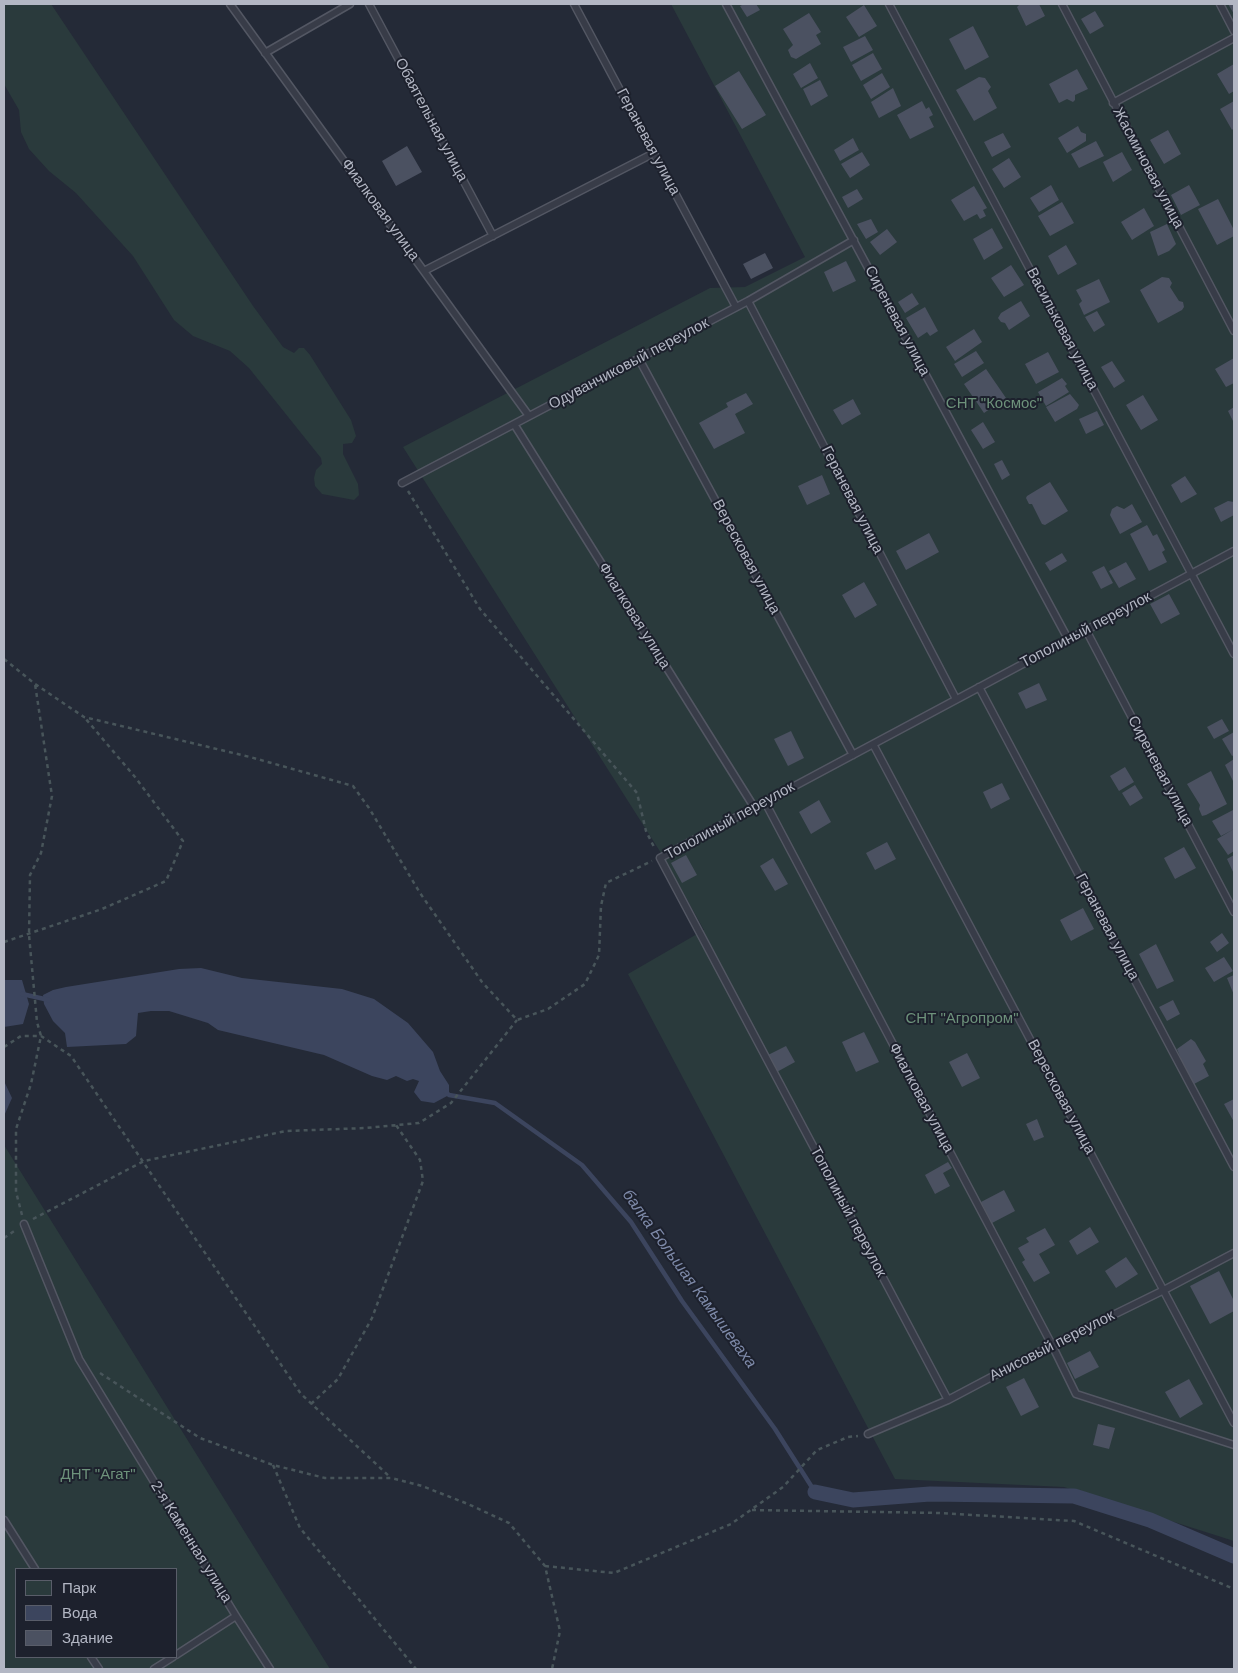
<!DOCTYPE html>
<meta charset="utf-8">
<style>
body{margin:0}
#map{position:relative;width:1238px;height:1673px;overflow:hidden;background:#242a37;font-family:Helvetica,sans-serif}
canvas{display:block}
.frame{position:absolute;inset:0;border:5px solid #b3b7c4;pointer-events:none}
.legend{position:absolute;left:15px;top:1568px;width:162px;height:90px;box-sizing:border-box;background:#1d212d;border:1px solid #595d69;margin:0;padding:6px 9px;list-style:none;font-size:15px;color:#b3b7c4}
.legend li{display:flex;align-items:center;gap:10px;height:25px}
.legend b{width:25px;border:1px solid #595d69}
</style>
<div id="map">
<canvas width="1238" height="1673"></canvas>
<div class="frame"></div>
<ul class="legend">
<li><b style="height:14px;background:#2a3a3c"></b>Парк</li>
<li><b style="height:14px;background:#3c455e"></b>Вода</li>
<li><b style="height:14px;background:#4b5161"></b>Здание</li>
</ul>
</div>
<script>
const ctx = document.querySelector('canvas').getContext('2d');
ctx.lineJoin = 'round';
function paint(path, color) {
  ctx.fillStyle = color;
  ctx.fill(path, 'evenodd');
}
function shape(rows) {
  const path = new Path2D();
  for (const r of rows) {
    path.moveTo(r[0], r[1]);
    for (let i = 2; i < r.length; i += 2) path.lineTo(r[i], r[i + 1]);
  }
  return path;
}
function trace(path, color, width, dash) {
  ctx.strokeStyle = color;
  ctx.lineWidth = width;
  ctx.lineCap = dash ? 'butt' : 'round';
  ctx.setLineDash(dash || []);
  ctx.stroke(path);
}
function drawText(font, color, halo, rows, align = 'center') {
  ctx.font = font + ' Helvetica,sans-serif';
  ctx.lineWidth = 4;
  ctx.setLineDash([]);
  ctx.textBaseline = 'middle';
  ctx.strokeStyle = halo;
  ctx.fillStyle = color;
  for (const [text, x, y, turn = 0] of rows) {
    ctx.save();
    ctx.translate(x, y);
    ctx.rotate((+turn || 0) * Math.PI / 180);
    ctx.textAlign = isNaN(turn) ? turn : align;
    if (halo) ctx.strokeText(text, 0, 0);
    ctx.fillText(text, 0, 0);
    ctx.restore();
  }
}
paint(shape([
 [4,4,51,4,253,306,283,347,294,353,299,348,304,348,310,355,351,420,356,436,352,443,343,444,343,454,358,484,359,495,354,500,322,494,315,486,314,478,316,470,322,464,321,458,249,368,230,351,193,336,174,320,133,256,76,193,49,171,29,149,21,132,19,110,4,84],
 [671,4,1234,4,1234,1541,1064,1487,895,1479,628,974,704,930,661,853,403,447,710,288,745,287,805,257],
 [4,1145,330,1669,4,1669],
 [16,1569,176,1569,176,1657,16,1657]
]), '#2a3a3c');
paint(shape([
 [201,968,242,978,342,989,374,999,408,1023,433,1052,440,1071,449,1085,449,1095,434,1103,421,1101,414,1092,419,1081,413,1079,407,1081,396,1076,387,1080,372,1076,324,1055,218,1030,208,1023,169,1011,151,1011,138,1013,136,1036,126,1044,67,1047,65,1033,53,1021,44,1004,43,995,53,990,66,987,179,969],
 [4,980,22,980,29,1004,23,1024,4,1027],
 [4,1081,12,1098,4,1116]
]), '#3c455e');
trace(shape([
 [22,994,49,1000],
 [445,1091,449,1095,495,1103,582,1165,631,1222,682,1301,775,1429,815,1492]
]), '#3c455e', 4.5);
trace(shape([
 [815,1492,853,1500,930,1494,1074,1496,1150,1520,1234,1556]
]), '#3c455e', 15);
paint(shape([
 [744,4,756,4,760,10,747,17,740,6],
 [1020,4,1039,4,1045,16,1026,26,1017,7],
 [1228,4,1234,4,1234,14],
 [864,5,877,26,859,37,846,17],
 [1095,11,1104,26,1090,34,1081,19],
 [809,13,821,32,816,35,821,44,796,59,791,57,788,50,793,45,783,29],
 [973,26,989,57,965,70,949,39],
 [865,36,873,50,851,62,843,47],
 [873,53,882,69,861,81,852,65],
 [810,63,818,78,801,88,793,74],
 [1234,64,1234,91,1229,94,1217,74],
 [1077,69,1088,89,1075,95,1075,100,1073,102,1067,99,1059,103,1049,84],
 [739,71,766,115,742,129,715,86],
 [882,73,890,87,871,99,863,85],
 [979,77,985,78,991,87,988,91,997,108,974,121,956,90],
 [820,80,828,96,811,106,803,89],
 [893,88,901,106,879,118,871,102],
 [922,101,926,109,929,107,933,115,929,117,934,127,910,139,897,115],
 [1234,101,1234,128,1232,130,1220,109],
 [1078,126,1081,132,1086,134,1086,141,1067,153,1058,138],
 [1168,130,1181,154,1164,164,1150,140],
 [1003,133,1011,147,992,157,984,142],
 [853,138,859,150,840,161,834,150],
 [1096,141,1104,156,1079,168,1071,154],
 [407,146,422,172,396,186,382,161],
 [862,152,870,165,850,178,841,164],
 [1122,152,1132,170,1113,182,1103,162],
 [1009,158,1021,177,1004,188,992,169],
 [1051,185,1059,200,1039,212,1030,198],
 [1189,185,1200,205,1181,215,1171,195],
 [974,186,987,208,983,210,986,216,980,219,977,214,964,221,951,200],
 [857,189,863,199,848,208,842,197],
 [1218,199,1234,230,1234,236,1217,245,1198,209],
 [1062,202,1074,223,1050,236,1038,216],
 [1144,208,1154,226,1132,240,1121,222],
 [871,219,878,232,866,239,857,224],
 [1167,224,1176,244,1169,251,1158,256,1150,232],
 [992,228,1003,248,984,260,973,239],
 [887,229,897,242,880,255,870,242],
 [1066,245,1077,264,1058,275,1048,256],
 [765,253,773,268,751,279,743,264],
 [846,261,856,281,833,292,824,272],
 [1011,265,1024,285,1004,297,991,278],
 [1162,277,1169,278,1172,283,1170,287,1179,301,1183,302,1184,307,1182,310,1158,323,1140,290],
 [1099,279,1110,302,1084,315,1079,304,1082,301,1076,290],
 [912,293,919,304,905,313,898,302],
 [1021,301,1030,316,1009,330,1005,323,1001,322,998,318,1001,313],
 [925,307,938,331,930,336,927,332,918,338,906,318],
 [1097,311,1105,325,1094,332,1085,317],
 [974,329,982,342,955,361,946,347],
 [976,351,984,363,962,377,954,364],
 [1048,352,1059,372,1036,384,1025,364],
 [1234,358,1234,383,1226,387,1215,369],
 [1112,361,1125,381,1114,388,1101,367],
 [986,369,1006,398,984,413,964,384],
 [1062,378,1067,384,1065,386,1069,392,1046,406,1038,392],
 [746,393,753,404,735,414,745,433,714,449,699,423,728,407,726,403],
 [1070,394,1079,405,1077,409,1055,422,1046,407],
 [1143,395,1158,420,1141,430,1126,405],
 [853,399,861,414,842,425,833,410],
 [1234,407,1234,423,1228,411],
 [1097,411,1104,425,1086,434,1079,419],
 [983,422,995,442,983,449,971,430],
 [1002,460,1010,475,1002,480,994,464],
 [822,475,830,494,807,505,798,486],
 [1185,476,1197,494,1181,503,1171,485],
 [1050,482,1068,511,1045,525,1042,524,1032,504,1029,504,1026,498,1027,496],
 [1228,501,1234,502,1234,515,1221,522,1214,508],
 [1132,504,1142,522,1120,534,1110,515,1112,509,1117,506,1124,509],
 [1147,525,1153,536,1157,534,1165,550,1162,552,1167,562,1149,571,1130,534],
 [929,533,939,552,906,570,896,551],
 [1062,553,1067,561,1050,571,1045,563],
 [1126,562,1136,579,1119,588,1109,571],
 [1104,566,1113,583,1101,589,1092,572],
 [864,582,877,605,855,618,842,595],
 [1169,594,1180,614,1161,624,1150,604],
 [1039,683,1047,700,1026,709,1018,693],
 [1222,719,1229,731,1214,739,1207,727],
 [791,731,804,758,788,766,774,739],
 [1234,732,1234,755,1232,756,1222,739],
 [1234,759,1234,783,1225,765],
 [1125,767,1134,782,1119,791,1110,776],
 [1211,771,1227,804,1206,815,1202,816,1199,809,1200,805,1187,784],
 [1002,783,1010,799,991,809,983,792],
 [1135,785,1143,798,1130,806,1122,793],
 [819,800,831,822,811,834,799,812],
 [1233,810,1234,813,1234,829,1221,836,1212,821],
 [1234,829,1234,851,1228,855,1217,839],
 [887,842,896,859,875,870,866,853],
 [1184,847,1196,868,1175,879,1164,858],
 [686,855,697,875,682,883,671,863],
 [1234,855,1234,874,1227,859],
 [773,858,788,884,775,891,760,866],
 [1083,908,1094,929,1071,941,1060,920],
 [1222,933,1229,943,1217,952,1210,942],
 [1156,944,1174,981,1157,989,1139,954],
 [1224,957,1233,971,1214,982,1205,968],
 [1234,975,1234,995,1227,978],
 [1173,1000,1180,1014,1167,1021,1159,1007],
 [864,1032,879,1062,856,1072,842,1042],
 [1191,1039,1195,1042,1206,1061,1203,1064,1209,1076,1194,1084,1180,1063,1181,1059,1177,1049],
 [786,1046,795,1062,775,1073,766,1056],
 [967,1053,980,1078,962,1087,949,1062],
 [1234,1099,1234,1122,1224,1104],
 [1037,1119,1044,1137,1034,1141,1026,1124],
 [948,1162,952,1168,943,1173,950,1186,935,1194,925,1175],
 [1004,1190,1015,1211,992,1223,981,1202],
 [1090,1227,1099,1242,1077,1255,1069,1241],
 [1045,1228,1055,1245,1039,1254,1050,1273,1034,1282,1022,1262,1025,1260,1018,1248,1029,1242,1026,1238],
 [1126,1257,1138,1274,1116,1288,1105,1271],
 [1219,1271,1234,1301,1234,1311,1210,1324,1190,1286],
 [1090,1351,1099,1367,1075,1379,1067,1363],
 [1024,1378,1039,1407,1021,1416,1006,1387],
 [1189,1379,1203,1404,1180,1418,1165,1392],
 [1098,1424,1115,1428,1109,1449,1093,1445]
]), '#4b5161');
const service = shape([
 [230,4,529,416],
 [369,4,493,236],
 [574,4,736,307],
 [726,4,1068,639],
 [889,4,1234,654],
 [1062,4,1234,331],
 [1220,4,1234,31],
 [265,53,350,4],
 [1113,103,1234,38],
 [424,271,654,153],
 [748,301,956,699],
 [639,359,853,755],
 [514,424,754,807],
 [402,483,748,301,854,240],
 [1086,630,1234,912],
 [979,687,1234,1167],
 [873,744,1234,1423],
 [765,802,1052,1345,1076,1394,1234,1445],
 [24,1224,79,1359,236,1616,270,1669],
 [948,1400,660,858,1234,551],
 [868,1434,948,1400,1052,1345,1164,1290,1234,1253],
 [4,1520,35,1569],
 [176,1655,236,1616],
 [91,1657,99,1669],
 [154,1669,173,1657]
]);
trace(service, '#535763', 9);
trace(shape([
 [408,491,480,609,637,793,646,831,655,849],
 [4,659,35,684,84,717,250,757,353,786,369,808,420,893,482,982,517,1020,548,1009,585,984,599,955,601,906,606,883,652,861],
 [4,942,102,909,166,881,183,841,135,777,85,718],
 [4,1047,21,1036,41,1036,71,1056,301,1394,390,1477],
 [22,1215,16,1192,16,1129,31,1084,41,1036,37,1022,29,935,30,875,41,853,52,796,35,684],
 [33,1219,144,1161,286,1131,366,1128,419,1123,451,1103,517,1020],
 [4,1238,17,1229],
 [100,1373,200,1438,273,1465,325,1478,391,1478,422,1486,468,1504,509,1523,545,1566,560,1631,552,1669],
 [311,1404,338,1379,372,1318,423,1181,420,1160,396,1125],
 [273,1465,300,1528,408,1659,416,1669],
 [752,1510,940,1513,1074,1521,1234,1589],
 [545,1566,614,1573,731,1524,783,1487,817,1450,848,1437,858,1436]
]), '#48555a', 2.5, [4, 4]);
trace(service, '#383c48', 6);
drawText('15px', '#b3b7c4', '#1d212d', [
 ["Обаятельная улица",431,120,62],
 ["Гераневая улица",648,142,62],
 ["Жасминовая улица",1148,168,62],
 ["Фиалковая улица",380,210,54],
 ["Сиреневая улица",897,321,62],
 ["Васильковая улица",1062,329,62],
 ["Одуванчиковый переулок",629,364,-28],
 ["Гераневая улица",852,500,63],
 ["Вересковая улица",746,557,62],
 ["Фиалковая улица",634,616,58],
 ["Тополиный переулок",1086,630,-28],
 ["Сиреневая улица",1160,771,62],
 ["Тополиный переулок",730,821,-29],
 ["Гераневая улица",1107,927,62],
 ["Вересковая улица",1061,1097,62],
 ["Фиалковая улица",921,1098,62],
 ["Тополиный переулок",848,1212,62],
 ["Анисовый переулок",1052,1346,-27],
 ["2-я Каменная улица",191,1542,58]
]);
drawText('15px', '#6d927b', '#1d212d', [
 ["СНТ \"Космос\"",994,404],
 ["СНТ \"Агропром\"",962,1019],
 ["ДНТ \"Агат\"",98,1475]
]);
drawText('italic 16px', '#7e8aa9', '#1d212d', [
 ["балка Большая Камышеваха",689,1279,54]
]);
</script>
